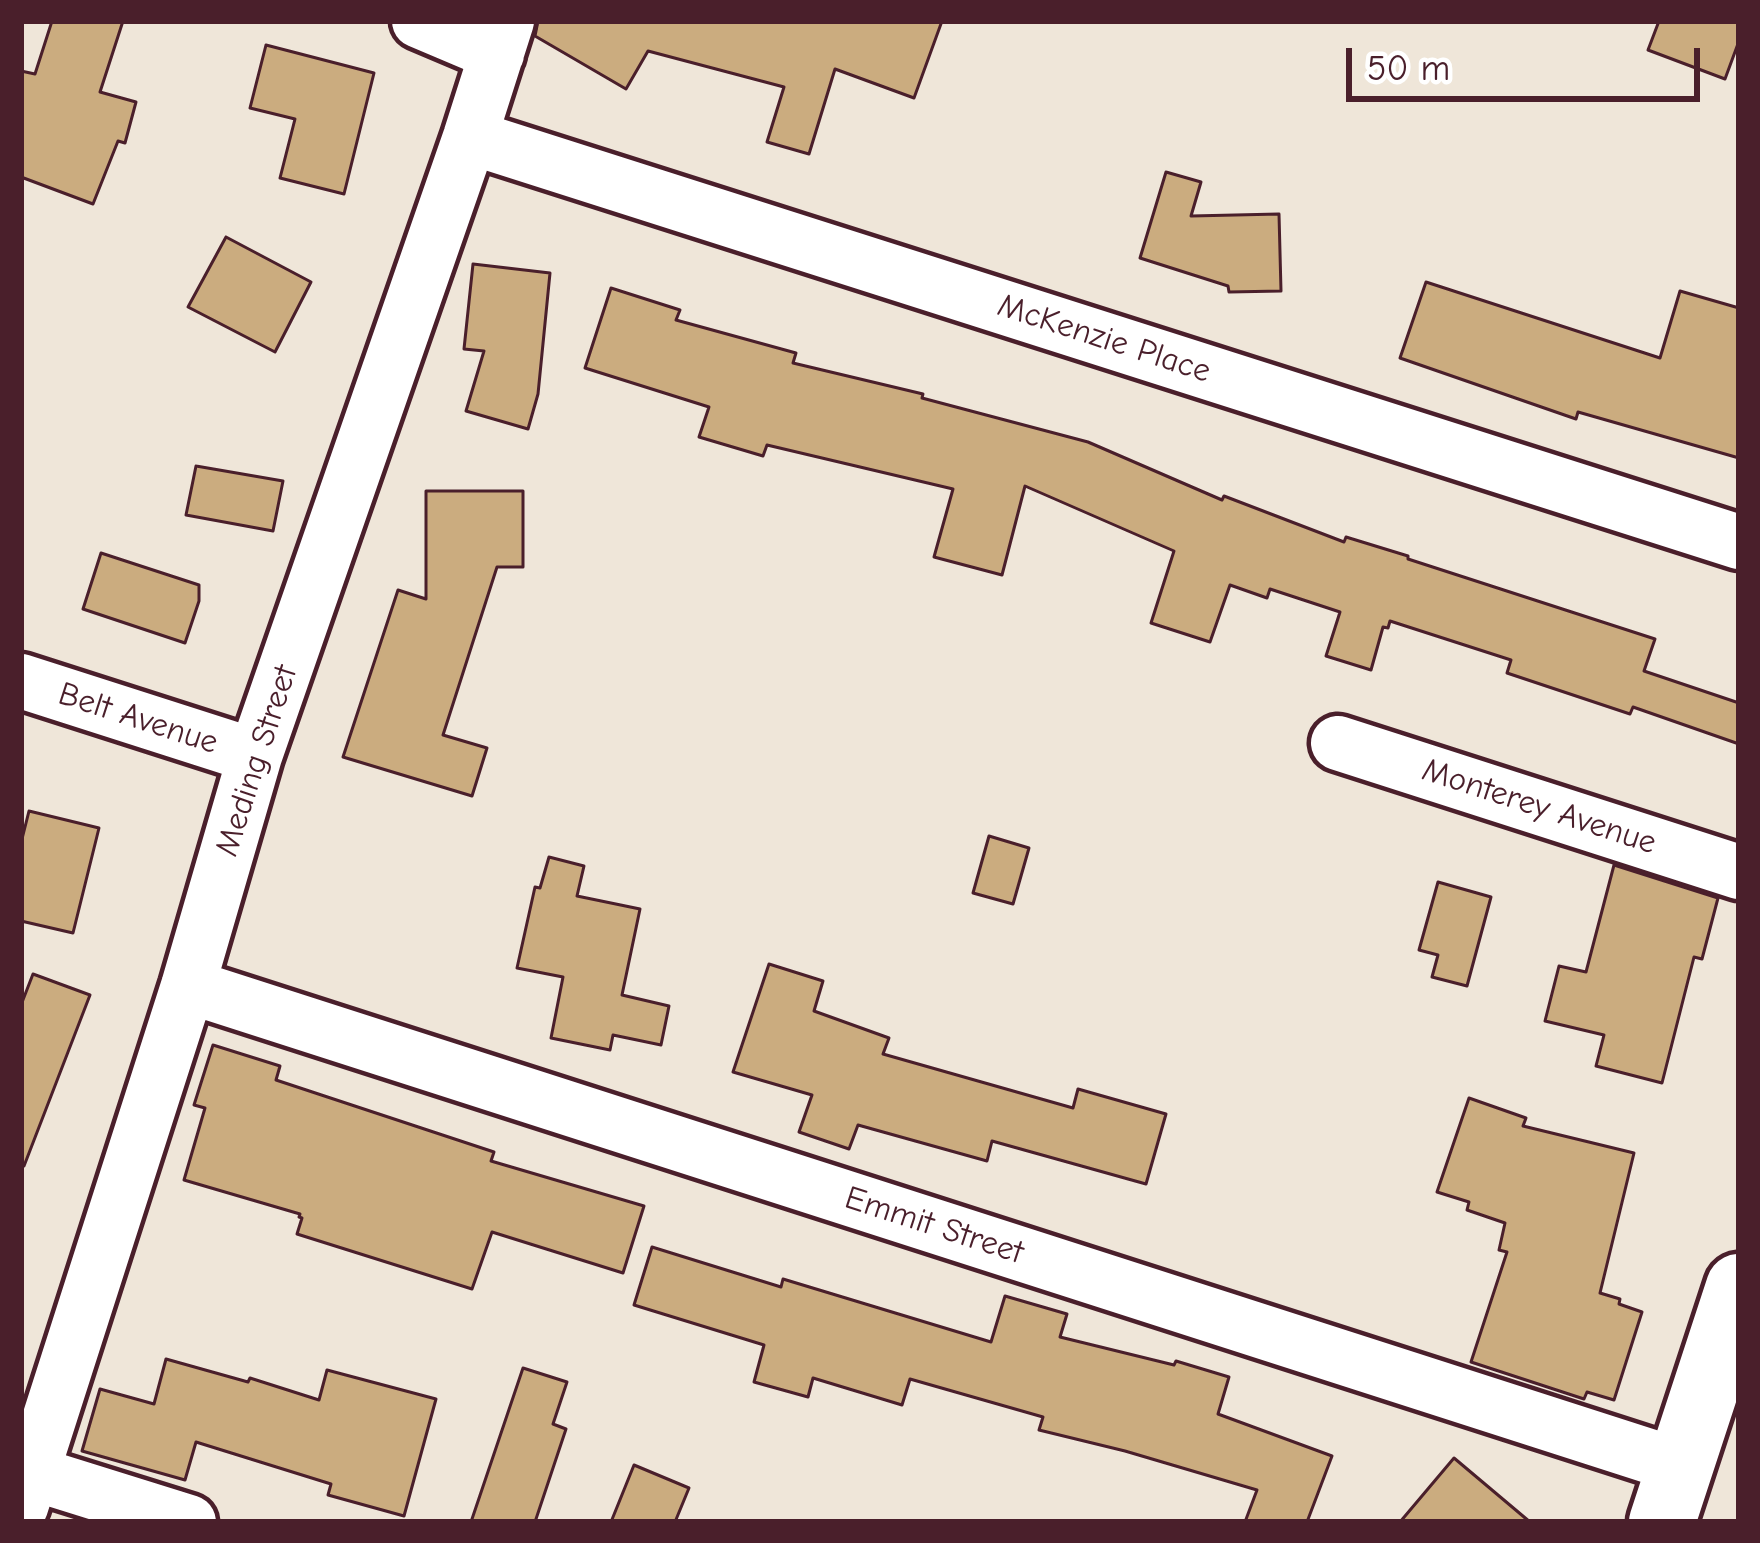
<!DOCTYPE html>
<style>
body{margin:0}
#map{position:relative;width:1760px;height:1543px;overflow:hidden;background:#efe6d9;font-family:"Comic Neue",sans-serif}
canvas{display:block}
.frame{position:absolute;inset:0;border:24px solid #4a1f2b;pointer-events:none}
.scale{position:absolute;left:1346px;top:48px;width:354px;height:54px;box-sizing:border-box;border:6px solid #4a1f2b;border-top:0;padding-left:15px;font-size:36px;line-height:42px;white-space:nowrap;color:#4a1f2b;-webkit-text-stroke:9px #fff;paint-order:stroke}
</style>
<div id="map">
<canvas width="1760" height="1543"></canvas>
<div class="frame"></div>
<div class="scale">50 m</div>
</div>
<script>
const ctx = document.querySelector('canvas').getContext('2d');
ctx.lineJoin = 'round';
function paint(path, color) {
  ctx.fillStyle = color;
  ctx.fill(path, 'evenodd');
}
function shape(rows) {
  const path = new Path2D();
  for (const r of rows) {
    path.moveTo(r[0], r[1]);
    for (let i = 2; i < r.length; i += 2) path.lineTo(r[i], r[i + 1]);
  }
  return path;
}
function trace(path, color, width, dash) {
  ctx.strokeStyle = color;
  ctx.lineWidth = width;
  ctx.lineCap = dash ? 'butt' : 'round';
  ctx.setLineDash(dash || []);
  ctx.stroke(path);
}
function drawText(font, color, halo, rows, align = 'center') {
  ctx.font = font + ' "Comic Neue",sans-serif';
  ctx.lineWidth = 9;
  ctx.setLineDash([]);
  ctx.textBaseline = 'middle';
  ctx.strokeStyle = halo;
  ctx.fillStyle = color;
  for (const [text, x, y, turn = 0] of rows) {
    ctx.save();
    ctx.translate(x, y);
    ctx.rotate((+turn || 0) * Math.PI / 180);
    ctx.textAlign = isNaN(turn) ? turn : align;
    if (halo) ctx.strokeText(text, 0, 0);
    ctx.fillText(text, 0, 0);
    ctx.restore();
  }
}
const building = shape([
 [52,21,123,21,100,92,136,102,125,143,118,141,93,204,21,177,21,71,35,74,52,21],
 [538,21,942,21,914,98,835,69,809,154,767,142,784,87,648,51,626,89,535,36,538,21],
 [1659,21,1739,21,1739,41,1725,79,1648,50,1659,21],
 [266,45,374,73,344,194,280,178,295,119,250,108,266,45],
 [1166,172,1201,182,1191,216,1279,214,1281,291,1229,292,1228,286,1140,258,1166,172],
 [226,237,311,282,275,352,188,307,226,237],
 [473,264,550,273,538,394,528,429,466,411,484,351,464,349,473,264],
 [1426,282,1660,358,1680,291,1739,308,1739,458,1578,412,1576,419,1400,358,1426,282],
 [611,288,680,310,676,320,796,353,793,363,923,394,922,398,1088,442,1222,500,1224,496,1344,542,1346,537,1408,556,1408,559,1655,639,1644,671,1739,703,1739,744,1633,707,1630,714,1507,673,1511,660,1390,621,1388,628,1383,627,1371,670,1326,656,1340,612,1270,589,1267,598,1230,585,1210,642,1151,623,1174,551,1025,486,1002,575,934,557,953,489,767,445,763,456,699,437,709,407,585,368,611,288],
 [196,466,283,481,273,531,186,515,196,466],
 [426,491,523,491,523,567,497,567,443,735,487,748,472,796,343,757,398,590,426,599,426,491],
 [101,553,199,585,199,601,185,643,83,609,101,553],
 [29,811,99,828,73,933,21,921,21,843,29,811],
 [989,836,1029,848,1013,904,973,893,989,836],
 [549,857,584,866,577,896,640,909,622,995,669,1006,661,1045,613,1035,610,1050,551,1038,563,977,517,968,535,887,540,888,549,857],
 [1614,865,1718,898,1702,959,1694,957,1662,1083,1596,1066,1604,1035,1545,1021,1559,966,1586,972,1614,865],
 [1438,882,1491,897,1467,986,1432,977,1438,955,1419,950,1438,882],
 [769,964,823,981,814,1011,889,1038,883,1054,1073,1108,1078,1089,1166,1114,1146,1184,992,1141,987,1161,858,1125,849,1149,799,1132,812,1095,733,1072,769,964],
 [33,974,90,995,24,1166,21,1165,21,1005,33,974],
 [213,1045,280,1066,276,1080,494,1152,491,1161,644,1206,623,1273,492,1232,472,1289,297,1234,302,1218,299,1217,300,1214,184,1180,205,1108,194,1105,213,1045],
 [1469,1098,1526,1118,1523,1126,1634,1153,1600,1293,1620,1299,1619,1304,1642,1312,1614,1400,1587,1392,1584,1399,1471,1362,1507,1252,1499,1250,1505,1223,1467,1210,1469,1202,1437,1192,1469,1098],
 [652,1247,781,1287,783,1279,991,1342,1005,1296,1067,1314,1060,1337,1174,1365,1176,1361,1229,1377,1218,1414,1332,1456,1307,1522,1245,1522,1257,1490,1125,1451,1039,1430,1043,1417,910,1379,902,1405,813,1378,808,1397,754,1382,764,1345,634,1305,652,1247],
 [166,1359,248,1382,250,1378,319,1400,327,1370,436,1399,404,1516,328,1495,331,1484,196,1442,185,1480,82,1451,100,1389,154,1404,166,1359],
 [523,1368,567,1382,553,1424,566,1429,535,1522,471,1522,523,1368],
 [1454,1458,1530,1522,1400,1522,1454,1458],
 [634,1465,689,1488,675,1522,611,1522,634,1465]
]);
paint(building, '#cbac7f');
trace(building, '#4a1f2b', 3);
const minor = shape([
 [419,21,497,54],
 [470,137,1739,542],
 [21,681,255,756],
 [1338,743,1739,872],
 [188,986,1680,1466],
 [32,1473,189,1522],
 [21,1507,188,986,255,756,470,137,507,21]
]);
const secondary = shape([
 [1662,1522,1739,1287]
]);
trace(minor, '#4a1f2b', 63);
trace(secondary, '#4a1f2b', 75);
trace(minor, '#fff', 54);
trace(secondary, '#fff', 66);
drawText('33px', '#4a1f2b', '#fff', [
 ["McKenzie Place",1104,339,18],
 ["Belt Avenue",138,719,18],
 ["Meding Street",257,761,-72],
 ["Monterey Avenue",1539,807,18],
 ["Emmit Street",934,1226,18]
]);
</script>
